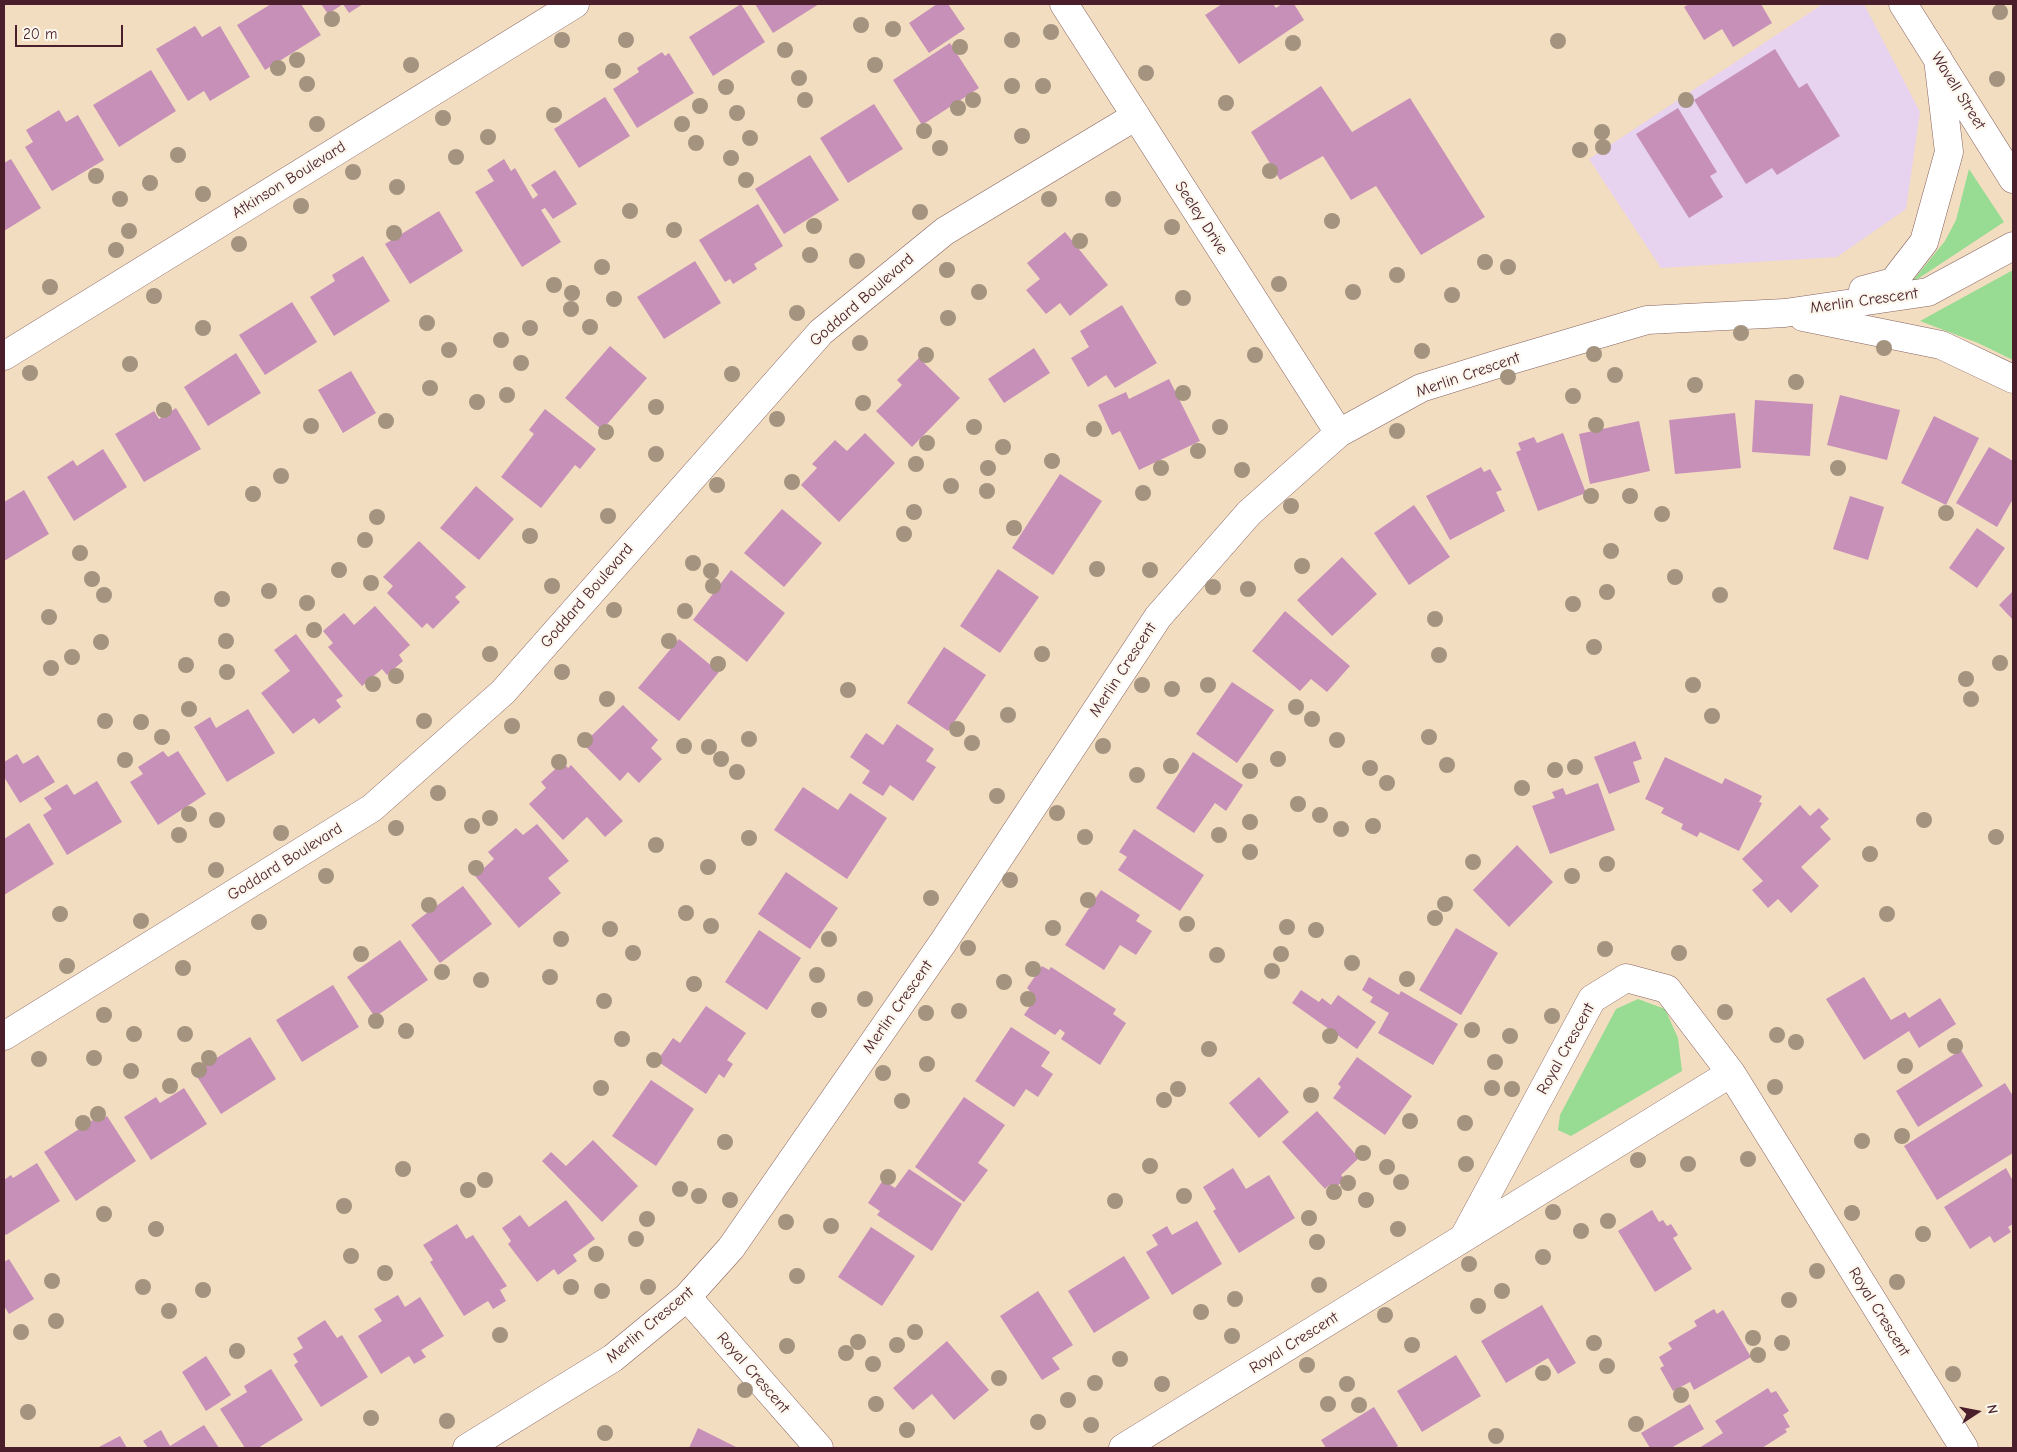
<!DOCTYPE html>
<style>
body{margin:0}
#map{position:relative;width:2017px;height:1452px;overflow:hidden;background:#f3ddc0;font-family:"Comic Neue",sans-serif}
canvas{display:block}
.frame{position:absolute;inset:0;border:5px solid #4a1f2b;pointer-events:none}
.north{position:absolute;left:1952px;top:1387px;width:50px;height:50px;-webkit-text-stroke:4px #fbf7ec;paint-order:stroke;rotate:79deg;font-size:14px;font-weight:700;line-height:20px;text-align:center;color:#4a1f2b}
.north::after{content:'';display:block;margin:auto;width:18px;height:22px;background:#4a1f2b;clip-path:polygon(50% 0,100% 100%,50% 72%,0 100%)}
.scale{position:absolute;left:15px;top:25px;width:108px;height:22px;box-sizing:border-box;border:2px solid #4a1f2b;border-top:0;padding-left:6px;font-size:15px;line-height:18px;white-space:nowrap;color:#4a1f2b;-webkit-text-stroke:4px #fbf7ec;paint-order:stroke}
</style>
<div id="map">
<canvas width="2017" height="1452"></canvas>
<div class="frame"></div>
<div class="north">N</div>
<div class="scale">20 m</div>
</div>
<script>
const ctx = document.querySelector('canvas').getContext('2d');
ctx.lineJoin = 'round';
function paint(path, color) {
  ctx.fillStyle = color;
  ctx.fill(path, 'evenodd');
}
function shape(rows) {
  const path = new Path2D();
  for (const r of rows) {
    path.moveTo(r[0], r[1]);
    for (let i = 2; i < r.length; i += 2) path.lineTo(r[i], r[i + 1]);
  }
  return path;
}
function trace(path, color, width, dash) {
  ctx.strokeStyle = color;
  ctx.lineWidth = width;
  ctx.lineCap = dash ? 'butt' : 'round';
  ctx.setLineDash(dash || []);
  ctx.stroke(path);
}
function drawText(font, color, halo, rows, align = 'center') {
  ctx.font = font + ' "Comic Neue",sans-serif';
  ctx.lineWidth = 4.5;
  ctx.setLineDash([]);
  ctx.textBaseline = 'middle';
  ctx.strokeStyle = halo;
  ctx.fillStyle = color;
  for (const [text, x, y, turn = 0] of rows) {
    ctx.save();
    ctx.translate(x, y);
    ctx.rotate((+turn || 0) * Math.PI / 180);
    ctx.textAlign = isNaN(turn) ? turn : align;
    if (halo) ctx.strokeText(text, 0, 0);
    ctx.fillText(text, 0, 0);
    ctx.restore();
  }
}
paint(shape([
 [1823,4,1864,4,1920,112,1906,209,1837,257,1661,268,1589,159]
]), '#e7d2ef');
paint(shape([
 [1969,169,2004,222,1910,284,1945,241,1956,220],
 [2013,270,2013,360,1978,343,1920,321],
 [1638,999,1665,1009,1678,1038,1682,1071,1571,1136,1558,1130,1560,1115,1616,1009]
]), '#98db93');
paint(shape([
 [271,4,301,4,321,35,265,70,237,25],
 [321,4,363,4,349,13,343,4,328,14],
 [741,4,765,42,713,76,689,37],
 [755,4,819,4,773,33],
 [937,4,948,4,965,29,929,53,909,23],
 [1222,4,1273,4,1276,8,1282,4,1294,4,1304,20,1239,64,1205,15],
 [1689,4,1761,4,1772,23,1733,47,1722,29,1704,40,1684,7],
 [195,26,202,37,220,26,250,77,210,101,204,91,188,101,156,49],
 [950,43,979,88,922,125,893,80],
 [1775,49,1799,88,1807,83,1840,136,1777,175,1772,168,1746,184,1694,100],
 [662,52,665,56,669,53,694,93,637,128,613,89,639,72,637,68],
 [151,70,176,111,119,147,93,105],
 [1321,86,1352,132,1410,98,1485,217,1421,255,1376,186,1351,200,1323,156,1280,180,1251,132],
 [605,97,630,136,579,168,554,129],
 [874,104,903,149,848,183,820,138],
 [1678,108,1717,172,1710,176,1723,197,1689,218,1636,134],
 [59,110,66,122,78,115,104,160,52,191,25,147,33,142,26,130],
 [810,155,839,200,784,234,755,189],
 [11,159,41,208,4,231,4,163],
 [504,159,511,171,515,168,533,199,538,195,531,185,555,170,577,204,553,219,545,208,541,210,561,242,522,267,475,192,494,181,487,170],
 [758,204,783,246,754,264,757,269,733,284,730,279,725,282,699,240],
 [439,211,463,251,410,284,385,244],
 [1065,232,1108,285,1070,316,1060,303,1046,314,1026,290,1040,279,1027,263],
 [363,256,390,301,334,336,310,297,335,281,332,275],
 [695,261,721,303,664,339,637,297],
 [292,302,317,342,265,375,239,335],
 [1122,305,1157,363,1115,388,1106,375,1088,387,1071,358,1089,347,1080,331],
 [610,346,647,378,602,430,565,398],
 [1034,348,1050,373,1004,403,988,379],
 [236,353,261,393,208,426,184,387],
 [919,358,960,398,912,447,876,411,902,385,897,380],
 [351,371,376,413,343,433,318,390],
 [1169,379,1200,441,1139,470,1120,431,1112,435,1098,405,1126,392,1129,399],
 [1840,395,1900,410,1887,460,1827,445],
 [1755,400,1813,404,1810,456,1752,452],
 [176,408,201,449,144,482,115,434,154,411,159,419],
 [545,409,596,449,580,469,575,465,541,508,501,477,534,434,529,430],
 [1735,413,1741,468,1675,474,1669,420],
 [1934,416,1979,438,1946,505,1901,483],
 [1639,421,1650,471,1590,484,1579,434],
 [865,433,895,463,839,522,801,485,817,468,812,464,835,440,847,451],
 [1563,433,1586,493,1538,511,1516,452,1521,450,1518,443,1534,437,1537,443],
 [1989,447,2013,461,2013,499,1997,527,1956,503],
 [103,449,127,487,74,521,47,477,73,460,77,466],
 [1481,467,1484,472,1490,469,1502,490,1496,492,1505,511,1450,540,1426,496],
 [1060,474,1102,501,1053,575,1012,548],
 [476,486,514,519,479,560,440,528],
 [24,490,49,534,4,561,4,502],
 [1850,496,1884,507,1868,560,1833,549],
 [1414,505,1450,557,1409,585,1374,533],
 [782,509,822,543,784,587,744,553],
 [1977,528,2005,548,1977,588,1949,568],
 [419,541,466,587,455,597,460,602,433,629,427,623,422,628,387,593,393,586,383,577],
 [1342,557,1377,594,1332,636,1297,600],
 [998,569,1039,597,1000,653,960,626],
 [731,570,785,613,747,662,693,620],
 [2013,591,2013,620,1999,605],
 [375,606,410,645,399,655,403,661,387,675,382,669,362,686,328,647,333,643,323,631,344,613,354,625],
 [1285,611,1350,666,1327,692,1311,679,1300,691,1252,651],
 [296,634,343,696,336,700,341,707,319,724,314,718,293,734,261,693,290,671,274,650],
 [679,639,719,672,679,721,638,688],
 [944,647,986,675,948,731,907,703],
 [1232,682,1274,710,1237,763,1196,734],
 [623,705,658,740,651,748,662,759,639,783,628,772,620,781,583,744],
 [248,709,275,753,227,782,194,727,210,717,216,728],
 [897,724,934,749,926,761,936,767,913,801,890,785,883,796,862,783,870,771,850,757,866,733,883,745],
 [1635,741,1642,759,1633,762,1640,782,1609,794,1594,757],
 [163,751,168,757,178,751,206,794,158,825,130,782,143,774,138,767],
 [1193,752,1243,785,1226,811,1215,803,1194,833,1156,808],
 [17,754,23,764,38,755,55,782,20,803,4,777,4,762],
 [1665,757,1722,784,1725,778,1762,796,1759,802,1762,803,1739,851,1700,832,1697,837,1681,829,1683,824,1661,813,1664,808,1645,799],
 [563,762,568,768,571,765,623,821,605,837,587,817,563,840,529,804,546,788,541,782],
 [97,781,122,822,67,855,43,815,52,809,44,798,67,784,74,795],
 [1598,783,1615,830,1550,854,1532,806,1555,798,1552,792,1563,788,1566,795],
 [803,787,838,810,850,793,887,818,847,879,774,830],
 [1800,805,1810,816,1819,808,1829,819,1820,827,1831,839,1801,867,1819,886,1791,913,1778,899,1768,908,1752,890,1763,881,1742,859],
 [29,823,54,864,4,895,4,839],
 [537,824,569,861,548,878,561,893,519,928,475,876,494,859,488,852,516,828,523,835],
 [1134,829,1204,875,1180,911,1118,870,1127,857,1119,852],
 [1517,845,1553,882,1509,927,1473,890],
 [786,872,838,908,810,949,758,914],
 [463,886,492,924,440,963,411,925],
 [1101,890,1140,915,1136,921,1152,931,1136,955,1120,945,1104,970,1065,945],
 [1456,928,1498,953,1461,1015,1419,990],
 [759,930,801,958,767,1010,725,982],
 [400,940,428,980,375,1017,347,977],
 [1042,966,1049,970,1051,967,1116,1009,1113,1014,1126,1023,1100,1065,1061,1039,1065,1033,1060,1029,1055,1035,1024,1015,1036,997,1027,988],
 [1369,977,1399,995,1401,991,1458,1024,1433,1065,1378,1033,1389,1013,1370,1002,1373,997,1362,990],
 [1864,977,1891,1020,1905,1012,1909,1018,1940,998,1956,1024,1919,1048,1909,1031,1864,1060,1826,999],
 [333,985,359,1027,302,1062,276,1020],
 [1301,990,1319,1002,1322,998,1331,1005,1338,995,1376,1022,1357,1049,1292,1003],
 [706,1006,746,1033,727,1060,733,1064,724,1078,719,1074,706,1094,657,1061,673,1038,680,1043],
 [1011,1027,1050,1052,1041,1066,1053,1074,1038,1097,1026,1089,1014,1107,975,1081],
 [250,1037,276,1079,221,1114,194,1072],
 [1961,1050,1983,1086,1918,1127,1896,1091],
 [1357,1057,1412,1096,1385,1135,1333,1098,1341,1087,1338,1084],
 [1259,1077,1289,1112,1259,1138,1229,1103],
 [651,1080,694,1109,656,1166,612,1136],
 [2005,1083,2013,1096,2013,1153,1937,1200,1904,1146],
 [184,1088,207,1124,151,1160,124,1117,156,1097,160,1103],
 [964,1097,1005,1125,978,1163,988,1170,964,1202,915,1167],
 [1317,1111,1359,1158,1341,1175,1345,1179,1333,1190,1329,1185,1325,1189,1282,1142],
 [102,1114,104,1118,107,1116,136,1161,76,1201,44,1152],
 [593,1140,638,1186,602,1222,542,1161,551,1152,566,1166],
 [37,1163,60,1201,6,1235,4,1232,4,1180,11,1175,13,1178],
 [1233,1168,1246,1189,1269,1175,1295,1218,1239,1253,1213,1211,1216,1209,1203,1187],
 [2006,1168,2013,1181,2013,1224,2008,1227,2011,1232,1994,1243,1990,1236,1970,1249,1944,1207],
 [909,1169,962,1204,932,1251,877,1215,880,1211,868,1203,883,1180,895,1188],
 [566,1200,595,1239,573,1255,577,1261,558,1275,554,1269,537,1282,508,1244,511,1241,502,1228,520,1215,529,1227],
 [1652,1210,1659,1222,1663,1220,1667,1226,1671,1224,1678,1235,1673,1238,1692,1269,1655,1292,1618,1231],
 [1197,1221,1222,1264,1172,1295,1146,1252,1158,1245,1152,1235,1167,1226,1172,1235],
 [457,1224,466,1239,473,1235,507,1286,500,1290,506,1301,493,1309,488,1301,464,1316,430,1262,433,1260,423,1245],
 [871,1227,915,1256,882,1306,838,1277],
 [1124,1256,1150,1298,1094,1333,1068,1291],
 [9,1259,34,1299,9,1314,4,1306,4,1262],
 [1038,1291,1073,1345,1052,1358,1060,1369,1042,1380,1000,1316],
 [398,1295,405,1307,420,1297,444,1336,421,1350,426,1357,414,1364,409,1356,381,1374,358,1336,382,1321,374,1309],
 [1542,1305,1576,1363,1558,1374,1548,1358,1506,1383,1481,1341],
 [1714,1309,1717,1314,1723,1310,1751,1357,1694,1390,1690,1382,1673,1391,1660,1368,1664,1366,1659,1357,1672,1349,1668,1343,1697,1326,1694,1321],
 [325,1320,337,1338,342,1335,368,1377,321,1407,294,1365,298,1362,293,1354,303,1348,297,1338],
 [947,1341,989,1390,954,1420,932,1394,913,1410,893,1388],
 [1456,1355,1481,1396,1422,1432,1397,1391],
 [206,1356,231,1395,206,1411,182,1372],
 [271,1369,303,1420,258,1448,245,1448,220,1409,247,1392,244,1386],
 [1768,1388,1771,1393,1776,1391,1789,1411,1783,1415,1790,1427,1785,1429,1787,1432,1762,1448,1699,1448,1723,1433,1715,1421],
 [1690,1404,1704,1429,1671,1448,1650,1448,1641,1433],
 [1374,1407,1398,1446,1395,1448,1326,1448,1321,1440],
 [204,1425,219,1448,148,1448,143,1441,161,1430,170,1446],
 [698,1428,738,1448,689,1448],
 [120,1436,127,1448,97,1448]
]), '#c790b8');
const minor = shape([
 [1064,4,1339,433],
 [1903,4,2013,179],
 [1863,290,1893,282,1924,242,1949,152,1938,59],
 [1803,317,1941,345,2013,379],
 [4,356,575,4],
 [4,1036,372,808,503,692,821,332,945,231,1136,116],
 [1464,1237,1592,999,1626,978,1667,989,1731,1073,1964,1448],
 [687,1297,819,1448],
 [467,1448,613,1358,687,1297,731,1248,944,941,1158,617,1249,513,1339,433,1421,388,1498,364,1647,320,1785,313,1928,292,2013,246],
 [1123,1448,1731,1073]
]);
trace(minor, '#85625f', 29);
trace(minor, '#fff', 28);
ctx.fillStyle = '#a3937f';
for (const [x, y] of [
 [2000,12],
 [332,19],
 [861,25],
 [893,29],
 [1051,32],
 [562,40],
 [626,40],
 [1012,40],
 [1558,41],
 [1293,43],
 [960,47],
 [785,50],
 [297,60],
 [411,65],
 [875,65],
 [278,68],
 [613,71],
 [1146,73],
 [799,78],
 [1997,79],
 [307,84],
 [1012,86],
 [1043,86],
 [726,87],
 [805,100],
 [973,100],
 [1686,100],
 [1226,103],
 [700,106],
 [958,108],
 [737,113],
 [554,115],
 [443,118],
 [317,124],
 [682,124],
 [924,131],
 [1602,132],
 [1022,136],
 [488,137],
 [750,138],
 [696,143],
 [1603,147],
 [940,148],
 [1580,150],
 [178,155],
 [456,157],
 [731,158],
 [1270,171],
 [353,172],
 [96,176],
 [746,180],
 [150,183],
 [397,187],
 [203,194],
 [120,199],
 [1049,199],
 [1113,199],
 [301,206],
 [630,211],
 [920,212],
 [1332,221],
 [814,226],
 [1172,227],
 [674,230],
 [129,231],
 [394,233],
 [1080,241],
 [239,244],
 [116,250],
 [810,255],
 [857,261],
 [1485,262],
 [602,267],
 [1508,267],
 [947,270],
 [1397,275],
 [1279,284],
 [554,285],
 [50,287],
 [979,292],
 [1353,292],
 [572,293],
 [1452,295],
 [154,296],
 [1183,298],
 [614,299],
 [571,309],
 [797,313],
 [948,318],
 [427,323],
 [590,327],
 [203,328],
 [530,328],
 [1741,333],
 [501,340],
 [860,343],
 [1884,348],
 [449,350],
 [1422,351],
 [1594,354],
 [926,355],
 [1255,355],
 [521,363],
 [130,364],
 [30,373],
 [732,374],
 [1615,375],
 [1508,377],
 [1796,382],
 [1695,385],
 [430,388],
 [1183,393],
 [507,395],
 [1573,396],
 [477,402],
 [863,403],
 [656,407],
 [164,410],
 [777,419],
 [386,421],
 [1596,425],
 [311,426],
 [974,427],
 [1220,427],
 [1094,429],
 [1397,431],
 [606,432],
 [927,443],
 [1003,447],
 [1198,451],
 [656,454],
 [1052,461],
 [916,464],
 [988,468],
 [1161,468],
 [1838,468],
 [1242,470],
 [281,476],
 [792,482],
 [717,485],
 [951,486],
 [987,491],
 [1143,493],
 [253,494],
 [1591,496],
 [1630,496],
 [1291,506],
 [914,512],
 [1946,513],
 [1662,514],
 [608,516],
 [377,517],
 [1014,528],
 [904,534],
 [530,536],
 [365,540],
 [1611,551],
 [80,553],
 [693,563],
 [1302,566],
 [1097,569],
 [339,570],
 [1150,570],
 [711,571],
 [1675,577],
 [92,579],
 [371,583],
 [552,586],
 [713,586],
 [1213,587],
 [1248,589],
 [269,591],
 [1607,592],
 [104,595],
 [1720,595],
 [222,599],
 [307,603],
 [1573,604],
 [614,610],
 [685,611],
 [49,617],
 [1435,619],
 [314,630],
 [226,641],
 [669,641],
 [101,642],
 [1594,647],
 [490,654],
 [1042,654],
 [1439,655],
 [72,657],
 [2000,663],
 [718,664],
 [186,665],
 [51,668],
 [227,672],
 [562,672],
 [396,676],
 [1966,679],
 [373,684],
 [1142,685],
 [1208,685],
 [1693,685],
 [1172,689],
 [848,690],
 [607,699],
 [1971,699],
 [1296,707],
 [189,709],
 [1008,715],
 [1712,716],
 [1312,719],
 [105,721],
 [424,721],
 [141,722],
 [512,726],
 [957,729],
 [162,737],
 [1429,737],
 [749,739],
 [585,740],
 [1337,740],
 [972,743],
 [684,746],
 [1103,746],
 [709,747],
 [721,759],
 [1278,759],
 [125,760],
 [559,762],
 [1447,765],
 [1171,766],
 [1575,767],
 [1370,768],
 [1555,770],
 [1250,771],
 [737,772],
 [1137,775],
 [1387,783],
 [1522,788],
 [438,793],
 [997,796],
 [1298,804],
 [1057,813],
 [189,814],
 [1320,815],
 [490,818],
 [217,820],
 [1924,820],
 [1250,822],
 [472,826],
 [1373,826],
 [396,828],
 [1341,829],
 [281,833],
 [179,835],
 [1219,835],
 [1085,837],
 [1996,837],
 [749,838],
 [656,845],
 [1250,852],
 [1870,854],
 [1473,862],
 [1607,864],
 [708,867],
 [476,868],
 [216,870],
 [326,876],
 [1572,876],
 [1010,880],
 [931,898],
 [1088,900],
 [1445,904],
 [429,905],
 [686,913],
 [60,914],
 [1887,914],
 [1435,918],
 [141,921],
 [259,922],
 [1187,924],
 [711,926],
 [1287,927],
 [1053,928],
 [610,929],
 [1316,930],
 [561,939],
 [829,939],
 [968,948],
 [1605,949],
 [633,953],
 [1679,953],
 [361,954],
 [1281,954],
 [1217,955],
 [1352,963],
 [67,966],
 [183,968],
 [1033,969],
 [1272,971],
 [442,972],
 [817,975],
 [550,977],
 [1407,979],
 [481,980],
 [1004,982],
 [694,984],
 [865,999],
 [1028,999],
 [604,1001],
 [819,1010],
 [959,1011],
 [1725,1012],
 [926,1013],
 [104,1015],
 [1552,1016],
 [376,1021],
 [1472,1030],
 [406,1031],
 [134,1034],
 [185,1034],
 [1777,1035],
 [1330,1036],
 [1510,1036],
 [622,1039],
 [1796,1042],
 [1955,1046],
 [1209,1049],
 [94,1058],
 [209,1058],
 [39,1059],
 [654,1060],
 [1495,1062],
 [927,1064],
 [1905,1066],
 [199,1070],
 [131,1071],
 [883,1073],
 [170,1086],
 [1775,1087],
 [601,1088],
 [1492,1088],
 [1178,1089],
 [1512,1089],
 [1311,1095],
 [1164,1100],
 [902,1101],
 [98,1114],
 [1410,1121],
 [83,1123],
 [1465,1123],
 [1902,1136],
 [1862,1141],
 [725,1142],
 [1363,1153],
 [1748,1159],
 [1638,1160],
 [1466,1164],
 [1688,1164],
 [1150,1166],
 [1387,1167],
 [403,1169],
 [888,1177],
 [485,1180],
 [1401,1182],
 [1348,1183],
 [680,1189],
 [468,1190],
 [1334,1192],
 [699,1196],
 [1184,1196],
 [730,1200],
 [1366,1200],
 [1115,1201],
 [344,1206],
 [1553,1212],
 [1852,1213],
 [104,1214],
 [1309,1218],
 [647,1219],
 [1608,1221],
 [786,1222],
 [831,1226],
 [156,1229],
 [1398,1229],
 [1581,1231],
 [1923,1234],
 [636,1239],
 [1317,1242],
 [596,1254],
 [351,1256],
 [1543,1257],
 [1469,1264],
 [1817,1271],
 [385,1273],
 [797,1276],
 [52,1281],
 [1897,1282],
 [1319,1285],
 [143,1287],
 [571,1287],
 [648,1287],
 [203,1290],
 [602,1291],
 [1502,1291],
 [1235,1299],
 [1789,1300],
 [1478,1306],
 [169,1311],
 [1201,1312],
 [1385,1315],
 [56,1321],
 [21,1332],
 [915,1332],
 [500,1335],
 [1232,1336],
 [1753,1338],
 [858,1342],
 [1594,1343],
 [1782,1343],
 [897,1345],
 [1412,1345],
 [787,1346],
 [237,1351],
 [846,1353],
 [1758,1355],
 [1120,1359],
 [873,1364],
 [1307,1365],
 [1607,1366],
 [1543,1373],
 [1953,1374],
 [999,1378],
 [1095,1383],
 [1162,1384],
 [1347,1384],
 [745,1390],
 [1681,1395],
 [1068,1400],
 [876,1404],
 [1328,1404],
 [1359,1405],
 [28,1412],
 [371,1418],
 [447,1421],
 [1038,1422],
 [1636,1424],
 [1091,1425],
 [907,1430],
 [605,1433],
 [1496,1436]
]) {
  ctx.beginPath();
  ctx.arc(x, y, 8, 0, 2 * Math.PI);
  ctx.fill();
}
drawText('16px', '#4a1f2b', '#fbf7ec', [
 ["Wavell Street",1958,91,58],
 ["Atkinson Boulevard",289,180,-32],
 ["Seeley Drive",1201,218,57],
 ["Goddard Boulevard",862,300,-41],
 ["Merlin Crescent",1864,301,-8],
 ["Merlin Crescent",1468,375,-19],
 ["Goddard Boulevard",587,596,-49],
 ["Merlin Crescent",1123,670,-57],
 ["Goddard Boulevard",285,862,-32],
 ["Merlin Crescent",898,1007,-55],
 ["Royal Crescent",1566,1049,-61],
 ["Royal Crescent",1879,1312,58],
 ["Merlin Crescent",650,1325,-40],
 ["Royal Crescent",1294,1343,-32],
 ["Royal Crescent",753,1373,49]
]);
</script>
